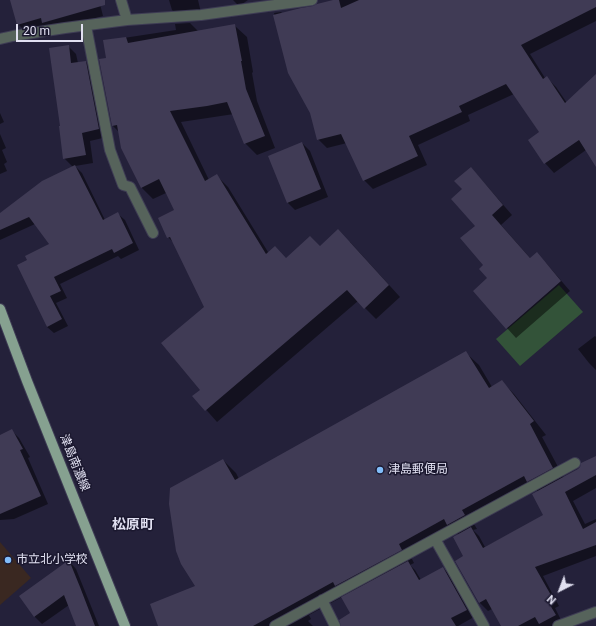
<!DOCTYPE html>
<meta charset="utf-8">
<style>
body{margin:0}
#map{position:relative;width:596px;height:626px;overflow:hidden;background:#24213a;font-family:Roboto,sans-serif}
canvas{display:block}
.north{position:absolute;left:540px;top:570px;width:40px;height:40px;-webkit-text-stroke:3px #1b182f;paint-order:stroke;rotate:222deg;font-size:11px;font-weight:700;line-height:16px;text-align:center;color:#e1e0f1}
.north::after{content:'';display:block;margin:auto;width:14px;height:18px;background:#e1e0f1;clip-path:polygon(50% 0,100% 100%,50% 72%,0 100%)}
.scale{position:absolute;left:16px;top:24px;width:67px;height:18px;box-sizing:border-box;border:2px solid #e1e0f1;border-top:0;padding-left:5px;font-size:12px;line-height:14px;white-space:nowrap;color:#e1e0f1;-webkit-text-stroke:3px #1b182f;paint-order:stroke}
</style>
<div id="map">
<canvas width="596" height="626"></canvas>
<div class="north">N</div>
<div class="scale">20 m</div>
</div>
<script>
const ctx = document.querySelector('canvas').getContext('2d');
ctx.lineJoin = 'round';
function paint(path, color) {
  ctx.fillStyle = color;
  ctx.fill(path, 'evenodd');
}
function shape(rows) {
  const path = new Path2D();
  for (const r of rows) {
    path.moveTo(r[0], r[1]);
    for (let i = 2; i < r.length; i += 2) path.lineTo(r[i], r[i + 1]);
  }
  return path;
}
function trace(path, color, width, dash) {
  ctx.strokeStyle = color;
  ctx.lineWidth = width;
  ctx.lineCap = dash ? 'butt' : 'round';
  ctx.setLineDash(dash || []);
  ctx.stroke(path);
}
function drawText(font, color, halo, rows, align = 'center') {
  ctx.font = font + ' Roboto,"Noto Sans JP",sans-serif';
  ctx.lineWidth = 3;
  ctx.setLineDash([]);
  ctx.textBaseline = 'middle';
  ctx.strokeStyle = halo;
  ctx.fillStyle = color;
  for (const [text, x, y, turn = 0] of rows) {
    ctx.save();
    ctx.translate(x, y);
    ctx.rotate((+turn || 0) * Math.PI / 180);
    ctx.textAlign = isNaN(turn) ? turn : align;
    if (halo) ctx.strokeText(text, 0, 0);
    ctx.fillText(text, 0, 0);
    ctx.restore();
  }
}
paint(shape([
 [0,542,31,578,0,605]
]), '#3a2821');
paint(shape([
 [559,285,583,312,520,366,496,339]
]), '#335339');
paint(shape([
 [11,0,99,0,103,16,50,31,26,32,18,24],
 [169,0,198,0,202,17,180,18,172,10],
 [233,0,248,0,239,6],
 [337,0,596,0,596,21,530,54,545,78,547,78,556,87,567,103,596,78,596,165,586,150,554,173,545,163,540,133,514,94,468,115,470,121,418,145,427,165,373,189,364,180,347,143,327,148,318,139,311,113,289,72,274,13,281,12,291,21],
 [190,23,201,34,235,26,247,37,253,72,252,73,257,101,275,148,257,155,245,143,234,114,181,122,209,180,217,176,228,187,268,252,286,259,320,247,350,242,400,297,376,319,358,301,217,422,194,396,202,390,205,307,174,243,168,237,175,210,166,193,153,199,141,187,119,132,113,126,107,59,104,41,176,30,175,24],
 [68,46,76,54,78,63,86,62,94,70,107,137,90,141,93,163,75,166,82,173,105,220,118,214,125,220,139,250,121,259,118,256,60,284,67,298,56,303,68,326,54,333,47,327,28,260,51,244,35,224,0,240,0,214,73,167,64,158,62,127],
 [0,113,4,122,0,124],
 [0,134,6,148,2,150,7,162,4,164,7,171,0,174],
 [302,143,310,151,328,197,295,210,287,202],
 [471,168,480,178,512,215,501,225,531,259,546,263,570,291,516,338,507,328,488,279,476,226,463,189],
 [595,336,596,337,596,370,589,363,578,349],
 [466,353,479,365,492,387,501,381,514,394,546,435,542,437,564,478,596,467,596,488,573,501,585,524,596,519,596,556,543,576,559,606,555,608,563,624,560,626,502,626,492,609,488,611,480,603,456,561,465,556,458,535,456,532,411,557,414,563,410,565,415,570,421,580,443,568,451,576,474,617,458,626,358,626,342,597,309,615,311,619,308,621,313,626,160,626,196,587,223,460,236,473,239,479],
 [536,489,538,492,544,516,485,547,479,536,473,530,477,529,474,524],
 [11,430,19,438,30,457,28,458,48,504,14,519,0,520,0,436],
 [69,561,76,569,99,626,77,626,69,605,42,624,34,616]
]), '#0007');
paint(shape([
 [10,0,105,0,105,5,42,23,41,18,17,25],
 [333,0,339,0,341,8,359,0,596,0,596,7,521,45,543,79,547,76,565,103,596,74,596,167,579,140,544,164,528,140,539,132,506,84,459,106,462,112,409,136,418,156,363,181,341,134,317,140,310,113,288,73,273,15,301,8,313,6,317,4],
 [235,24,242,61,241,61,246,89,265,136,244,144,227,102,207,106,170,111,205,181,217,174,266,254,275,246,286,258,310,236,320,246,338,229,389,285,364,309,347,290,205,411,192,396,200,390,161,343,204,307,170,237,167,238,158,218,174,210,159,179,141,188,121,148,117,125,112,126,99,59,106,58,103,40,126,37,128,43],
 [69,45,71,63,86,61,99,129,82,133,86,155,63,159,59,126,60,126,49,48],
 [302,142,321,189,287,203,268,156],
 [75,165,103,220,118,212,133,243,114,253,112,249,54,277,61,291,50,296,62,319,47,327,17,265,27,260,25,256,49,244,29,217,0,230,0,213,42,181],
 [471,167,503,205,492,215,530,258,537,252,561,281,506,329,473,291,487,278,479,269,483,265,460,238,475,226,451,199,462,189,454,181],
 [466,351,489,388,502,380,534,421,530,424,553,468,527,482,524,476,464,509,462,510,465,515,447,525,444,519,399,544,402,550,335,586,333,582,253,626,158,626,150,604,195,586,181,564,176,551,169,504,170,488,223,459,235,480],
 [12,429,23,449,20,450,41,496,0,514,0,435],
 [596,456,596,475,565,492,583,529,596,522,596,545,535,567,552,597,547,600,556,615,539,624,535,617,518,626,501,626,486,599,479,603,455,561,463,556,453,537,471,527,483,548,543,515,532,494,578,469,580,467,581,463],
 [69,560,80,587,95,626,76,626,64,595,34,617,19,596],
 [408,561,419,580,443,567,467,610,451,618,456,626,341,626,339,620,350,613,341,597]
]), '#403b55');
const street = shape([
 [121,0,127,20],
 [86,26,110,150,123,185,130,187,153,233],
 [0,39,13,36,65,28,127,20,201,15,312,0],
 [435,539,484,626],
 [322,600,335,626],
 [275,626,575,463],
 [558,626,596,612]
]);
const primary = shape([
 [0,309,27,381,125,626]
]);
trace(street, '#3e3c54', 12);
trace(primary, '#3e3c54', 12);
trace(street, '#56635b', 10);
trace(primary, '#86a190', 10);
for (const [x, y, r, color] of [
 [380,470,4,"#81bdfa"],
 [8,560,4,"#81bdfa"]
]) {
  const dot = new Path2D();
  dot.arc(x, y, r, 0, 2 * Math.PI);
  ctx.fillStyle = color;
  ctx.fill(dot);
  trace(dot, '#1b182f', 1.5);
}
drawText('12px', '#e1e0f1', '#1b182f', [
 ["津島南濃線",74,463,68]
]);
drawText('12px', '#e1e0f1', '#1b182f', [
 ["津島郵便局",388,470],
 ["市立北小学校",16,560]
], 'left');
drawText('bold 14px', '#e1e0f1', '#1b182f', [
 ["松原町",133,525]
]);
</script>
